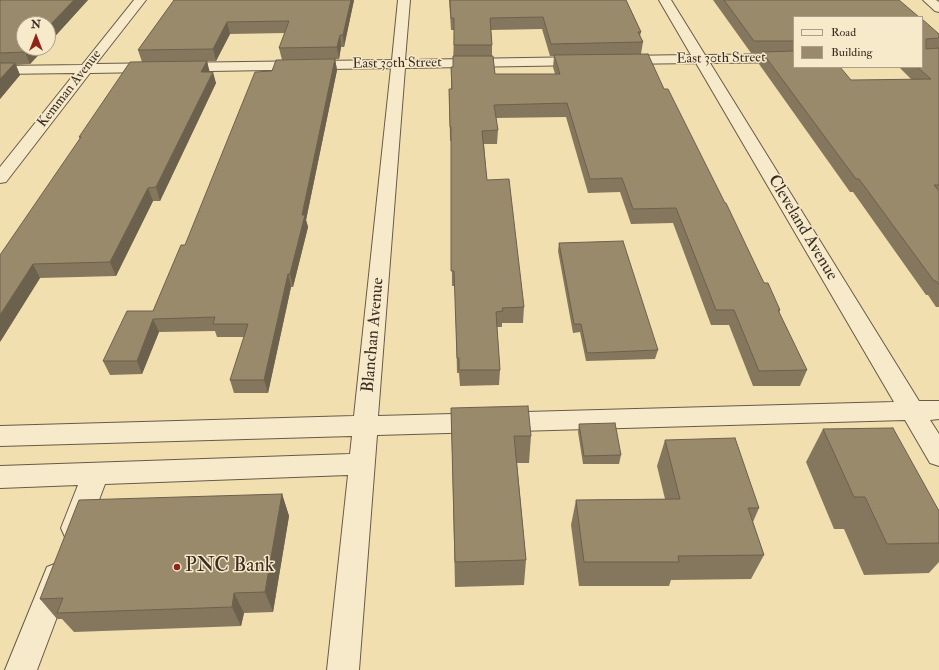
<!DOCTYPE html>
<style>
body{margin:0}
#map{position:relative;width:939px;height:670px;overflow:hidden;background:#f2dfaf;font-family:"IM FELL Double Pica",serif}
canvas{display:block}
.legend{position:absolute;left:793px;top:16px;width:130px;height:52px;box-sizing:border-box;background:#f7eacb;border:1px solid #ab9e88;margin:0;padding:5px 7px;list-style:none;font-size:12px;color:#3a2d24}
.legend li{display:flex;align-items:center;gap:8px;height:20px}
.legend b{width:20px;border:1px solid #ab9e88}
.north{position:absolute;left:16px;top:16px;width:40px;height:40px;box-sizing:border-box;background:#f7eacb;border:1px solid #ab9e88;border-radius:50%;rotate:0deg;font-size:11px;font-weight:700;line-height:16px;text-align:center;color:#3a2d24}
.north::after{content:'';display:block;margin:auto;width:14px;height:18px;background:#8f2418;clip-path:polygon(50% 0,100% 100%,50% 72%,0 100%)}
</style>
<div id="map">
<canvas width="939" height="670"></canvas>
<ul class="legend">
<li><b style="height:5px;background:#f7eacb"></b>Road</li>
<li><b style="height:11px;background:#9a8a6c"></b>Building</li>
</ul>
<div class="north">N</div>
</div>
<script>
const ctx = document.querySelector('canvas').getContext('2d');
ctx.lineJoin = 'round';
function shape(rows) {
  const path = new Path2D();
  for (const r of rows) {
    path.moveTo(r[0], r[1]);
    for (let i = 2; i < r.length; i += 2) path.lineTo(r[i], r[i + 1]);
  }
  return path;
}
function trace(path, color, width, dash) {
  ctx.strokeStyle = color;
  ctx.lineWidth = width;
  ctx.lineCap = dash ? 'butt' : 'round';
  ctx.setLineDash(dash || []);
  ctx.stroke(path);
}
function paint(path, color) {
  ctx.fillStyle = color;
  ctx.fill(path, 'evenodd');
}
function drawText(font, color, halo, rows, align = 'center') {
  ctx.font = font + ' "IM FELL Double Pica",serif';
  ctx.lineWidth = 3;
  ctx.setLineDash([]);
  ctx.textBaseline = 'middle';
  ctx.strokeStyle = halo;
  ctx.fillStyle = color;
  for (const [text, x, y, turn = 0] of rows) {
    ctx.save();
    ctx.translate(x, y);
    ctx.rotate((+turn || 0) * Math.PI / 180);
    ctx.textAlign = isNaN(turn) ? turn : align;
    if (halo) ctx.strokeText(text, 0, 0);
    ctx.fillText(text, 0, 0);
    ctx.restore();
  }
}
const minor = shape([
 [134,0,146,0,96,64,392,60,398,0,410,0,405,60,585,57,590,58,592,61,590,64,585,65,405,68,378,416,894,402,696,63,621,64,616,63,614,60,616,57,621,56,691,55,659,0,671,0,705,55,794,54,794,62,710,63,919,401,939,401,939,419,930,420,939,434,939,466,930,463,905,420,377,435,359,670,327,670,348,475,105,484,85,537,75,540,65,537,61,528,78,485,0,488,0,466,350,454,352,436,0,446,0,426,354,416,391,68,90,73,6,182,0,183,0,167,75,73,0,74,0,66,82,65,134,0],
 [923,0,936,0,939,2,939,12,935,11,923,0],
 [57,563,67,567,72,577,37,670,5,670,47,567,57,563]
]);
trace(minor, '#685a47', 2);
paint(minor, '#f7eacb');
paint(shape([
 [0,0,88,0,48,44,48,24,24,48,45,48,30,64,16,65,20,75,0,99],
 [174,0,354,0,344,47,341,47,339,59,282,60,279,48,285,33,230,34,216,61,207,61,209,72,216,83,160,201,153,201,116,276,40,278,0,342,80,139,79,137,142,62,138,50],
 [449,0,626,0,641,32,640,36,643,42,641,54,664,89,764,283,780,310,779,313,807,370,800,386,753,386,729,325,711,325,673,223,631,224,620,192,588,193,566,117,496,118,498,130,497,144,484,144,487,180,524,307,523,323,502,323,502,327,497,327,500,370,499,385,460,386,459,373,457,373,455,286,452,286,451,141,450,141,449,89,451,89,451,67,453,67,454,30,451,30],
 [542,29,550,56,554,56,553,67,555,74,495,74,492,56,492,45,491,30],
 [713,0,899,0,794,17,794,67,851,80,912,80,899,67,922,67,922,19,939,38,939,307,936,307,928,295,926,295,853,192,850,192,759,64,762,53,751,53],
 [335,59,337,70,306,220,308,227,293,287,291,287,268,393,234,393,230,380,244,337,217,337,215,331,159,332,142,374,110,375,103,361,153,311,185,245,272,71],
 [559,243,658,350,655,359,586,361,580,332,573,333,558,251],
 [451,408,531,436,529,463,517,463,526,560,524,585,455,587],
 [579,424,621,455,619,464,583,464,578,432],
 [823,429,939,511,939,562,929,573,864,575,844,529,834,529,806,462],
 [665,440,759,508,753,522,764,555,751,579,671,580,669,586,579,586,571,525,576,500,665,499,657,466],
 [282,494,289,516,273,612,244,613,241,626,74,632,62,619,57,619,40,599]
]), '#84775d');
paint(shape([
 [74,0,88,0,48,44,48,27],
 [351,0,354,0,344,47,343,35],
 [227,22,230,34,216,61,213,49],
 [340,35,341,47,339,59,337,47],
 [29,48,45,48,30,64,25,52],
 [335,59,337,70,306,220,308,227,293,287,290,274],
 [207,61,210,73,201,72],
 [15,63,20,75,0,99,0,79],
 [213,72,216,83,160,201,156,187],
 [148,188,153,201,116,276,110,262],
 [33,264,40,278,0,342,0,315],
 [288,274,291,287,268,393,264,380],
 [153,319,159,332,142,374,137,361],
 [282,494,289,516,273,612,265,592],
 [234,593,244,613,241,626,232,607]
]), '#6c614c');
const building = shape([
 [0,0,74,0,48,27,48,24,24,24,24,48,29,48,25,52,0,53,0,0],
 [174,0,351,0,343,35,340,35,337,47,279,48,289,21,227,22,213,49,138,50,174,0],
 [450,0,626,0,641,32,638,32,643,42,551,44,543,17,490,18,492,45,454,45,454,18,451,18,450,0],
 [724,0,899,0,919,17,794,17,794,41,754,41,724,0],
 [922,19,939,34,939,38,926,39,926,49,939,48,939,185,934,185,939,191,939,285,936,281,934,281,859,179,856,179,762,52,794,51,794,67,840,67,851,80,931,79,917,67,922,67,922,19],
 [648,54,664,89,668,89,725,203,726,203,764,283,768,283,780,310,778,310,807,370,759,371,734,310,716,310,676,208,633,209,622,178,590,179,567,103,494,105,498,130,482,131,487,180,509,179,524,307,502,308,503,311,496,312,500,370,459,370,459,358,457,358,454,271,451,271,451,127,450,127,449,89,452,89,451,67,453,67,453,56,493,56,495,74,560,74,554,55,648,54],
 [335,59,302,215,305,215,290,274,288,274,264,380,230,380,248,324,213,324,215,317,153,319,137,361,103,361,127,311,153,311,181,245,185,245,255,72,272,71,276,60,335,59],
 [207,61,201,72,213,72,156,187,148,188,110,262,33,264,0,315,0,255,81,137,79,137,130,62,207,61],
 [0,63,15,63,0,79,0,63],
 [623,241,658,350,587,353,581,324,574,324,559,243,623,241],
 [528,406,531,436,514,436,526,560,455,562,451,408,528,406],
 [615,423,621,455,584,456,579,424,615,423],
 [893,428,939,511,939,543,887,544,865,497,854,497,823,429,893,428],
 [735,438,759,508,748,508,764,555,678,556,679,562,584,562,576,500,680,499,665,440,735,438],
 [282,494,265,592,234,593,232,607,57,613,63,598,40,599,79,500,282,494]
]);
paint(building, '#9a8a6c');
trace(building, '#6c614c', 1);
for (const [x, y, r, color] of [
 [177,567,4,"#8f2418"]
]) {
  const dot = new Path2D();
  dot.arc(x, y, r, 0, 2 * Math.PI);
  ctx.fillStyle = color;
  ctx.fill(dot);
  trace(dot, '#f7eacb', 1.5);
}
drawText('14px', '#3a2d24', '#f7eacb', [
 ["East 30th Street",721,59,-1],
 ["East 30th Street",397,64,-1],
 ["Kemman Avenue",70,89,-52]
]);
drawText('17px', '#3a2d24', '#f7eacb', [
 ["Cleveland Avenue",802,228,59],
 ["Blanchan Avenue",374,335,-85]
]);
drawText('20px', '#3a2d24', '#f7eacb', [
 ["PNC Bank",185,567]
], 'left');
</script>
